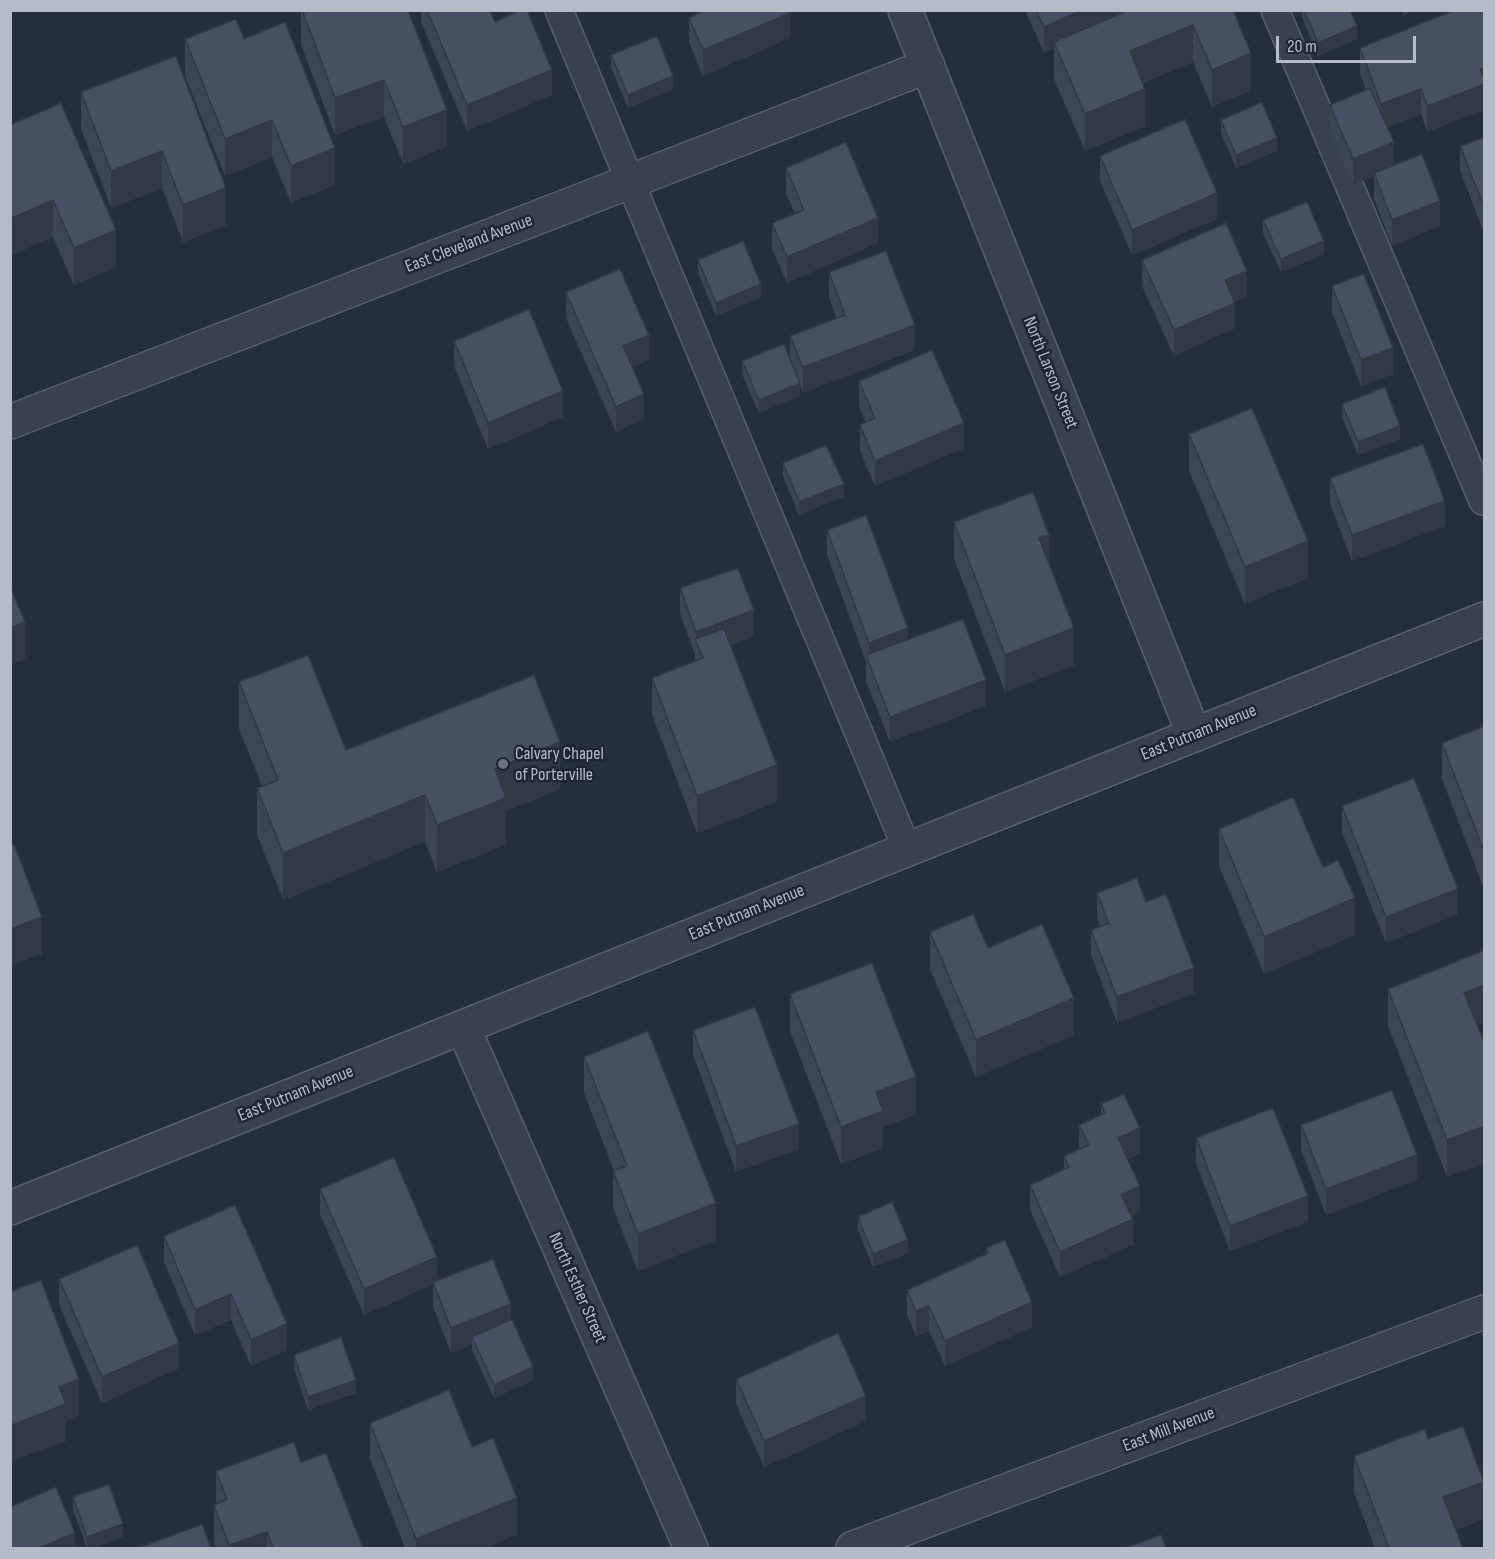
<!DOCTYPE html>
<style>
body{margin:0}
#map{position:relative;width:1495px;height:1559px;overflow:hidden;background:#242f3e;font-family:"Sofia Sans Condensed",sans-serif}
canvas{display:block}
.frame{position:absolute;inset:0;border:12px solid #b4bcc9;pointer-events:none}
.scale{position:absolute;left:1276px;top:36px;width:140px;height:27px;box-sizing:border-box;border:3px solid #b4bcc9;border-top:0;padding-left:8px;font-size:18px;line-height:21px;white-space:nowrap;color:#b4bcc9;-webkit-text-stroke:4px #1d2633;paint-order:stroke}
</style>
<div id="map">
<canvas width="1495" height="1559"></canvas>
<div class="frame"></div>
<div class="scale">20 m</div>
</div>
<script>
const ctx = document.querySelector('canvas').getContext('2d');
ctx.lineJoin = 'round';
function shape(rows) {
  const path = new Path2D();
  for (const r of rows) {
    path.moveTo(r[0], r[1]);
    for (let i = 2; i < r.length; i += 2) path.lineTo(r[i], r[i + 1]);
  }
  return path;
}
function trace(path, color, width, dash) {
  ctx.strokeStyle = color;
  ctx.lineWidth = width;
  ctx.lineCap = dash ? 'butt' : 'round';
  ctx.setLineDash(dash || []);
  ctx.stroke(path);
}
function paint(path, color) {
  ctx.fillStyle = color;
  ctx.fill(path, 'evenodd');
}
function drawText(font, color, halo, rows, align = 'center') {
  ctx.font = font + ' "Sofia Sans Condensed",sans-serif';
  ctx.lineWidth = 5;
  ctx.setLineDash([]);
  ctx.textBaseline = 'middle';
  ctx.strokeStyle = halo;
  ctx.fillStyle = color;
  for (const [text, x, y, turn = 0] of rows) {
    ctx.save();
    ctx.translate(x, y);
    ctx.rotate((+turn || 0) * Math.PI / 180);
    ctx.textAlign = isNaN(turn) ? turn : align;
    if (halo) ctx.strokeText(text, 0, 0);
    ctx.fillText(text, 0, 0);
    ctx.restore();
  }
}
const service = shape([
 [559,10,907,849],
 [1275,10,1483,501]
]);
const minor = shape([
 [905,10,1194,735],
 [10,422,928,66],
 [463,1027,691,1548],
 [853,1548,1484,1312]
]);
const tertiary = shape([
 [10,1208,1484,619]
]);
trace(service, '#565f6c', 30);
trace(minor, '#565f6c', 36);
trace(tertiary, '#565f6c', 36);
trace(service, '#38414e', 27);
trace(minor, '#38414e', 33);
trace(tertiary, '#38414e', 33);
paint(shape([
 [301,10,408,10,447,147,403,164,384,117,335,135,301,45],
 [421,10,490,10,495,22,552,95,467,131,421,22],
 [1025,10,1233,10,1251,90,1212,107,1193,62,1143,83,1145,126,1085,151,1054,79,1054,48,1044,53],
 [1302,10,1350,10,1357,39,1318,56,1302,17],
 [1455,10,1427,132,1421,114,1387,127,1394,165,1440,226,1392,246,1374,199,1374,176,1353,185,1330,130,1330,105,1366,90,1360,73,1360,48],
 [689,18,790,38,703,76,689,43],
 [185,39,244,39,335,185,291,203,272,157,225,176,185,76],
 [611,55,673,89,628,108,611,68],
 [176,56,226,225,183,242,162,188,111,208,81,129,81,92],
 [1221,120,1277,151,1236,168,1221,133],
 [10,125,116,267,74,285,53,237],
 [1485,137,1484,232,1460,171,1460,146],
 [1100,156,1217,219,1132,255,1100,181],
 [786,168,878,243,787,283,772,249,772,223,795,214,786,194],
 [1263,220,1324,254,1281,272,1263,233],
 [698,260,761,297,716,316,698,273],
 [1142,260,1247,296,1235,302,1235,328,1174,356,1142,286],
 [829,272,915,350,803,393,800,386,800,396,759,413,742,374,742,361,790,360,790,336,837,318,829,298],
 [1332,286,1393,374,1361,386,1332,312],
 [566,292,649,360,633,367,644,419,616,432,566,318],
 [454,341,563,417,488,449,454,366],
 [859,381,964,448,875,486,860,451,860,425,866,423,859,407],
 [1342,404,1400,439,1358,455,1342,417],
 [1189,434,1308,578,1245,604,1189,471],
 [783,463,844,497,799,515,783,476],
 [1330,478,1445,526,1352,561,1330,504],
 [954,522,1049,563,1074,665,1005,692,954,559],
 [827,530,908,639,986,706,890,742,866,681,866,662,827,555],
 [680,588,754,636,730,645,777,802,697,833,652,715,652,678,695,661,695,654,680,614],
 [239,682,346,750,560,789,506,811,506,845,437,872,425,842,283,900,257,835,257,788,262,786,239,729],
 [1485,726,1485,891,1442,779,1442,743],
 [1342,806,1458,914,1386,943,1342,832],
 [1219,829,1323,867,1355,935,1264,974,1219,866],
 [1097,893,1146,902,1194,993,1117,1023,1091,955,1091,930,1100,926,1097,919],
 [930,932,988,948,1074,1035,976,1077,930,969],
 [1388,989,1477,1025,1485,1044,1485,1163,1447,1177,1388,1026],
 [790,994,916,1114,883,1127,883,1148,841,1164,790,1031],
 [693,1030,799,1149,736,1172,693,1055],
 [584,1057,716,1240,638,1271,613,1208,613,1171,614,1171,584,1093],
 [1101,1104,1140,1153,1128,1159,1140,1212,1131,1216,1133,1245,1060,1277,1030,1210,1030,1185,1064,1170,1064,1156,1079,1149,1079,1125,1101,1114],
 [1301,1125,1417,1180,1326,1215,1301,1150],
 [1196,1138,1308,1222,1230,1251,1196,1164],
 [320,1189,437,1280,511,1320,533,1380,494,1398,472,1350,472,1345,451,1353,433,1307,433,1284,364,1315,320,1214],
 [235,1205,287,1350,251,1366,231,1320,195,1335,164,1262,164,1236],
 [858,1217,908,1253,873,1267,858,1230],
 [986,1248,1032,1327,945,1366,929,1331,916,1336,907,1315,907,1290,986,1254],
 [59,1279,179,1368,102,1403,59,1305],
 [294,1355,356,1393,308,1410,294,1368],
 [736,1379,866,1421,764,1467,736,1404],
 [370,1423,472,1447,517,1535,484,1548,405,1548,370,1459],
 [1428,1439,1484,1519,1456,1530,1463,1548,1375,1548,1354,1493,1354,1456],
 [301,1462,363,1548,216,1548,214,1542,214,1505,216,1504,216,1471],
 [73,1497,123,1537,92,1548,87,1548,73,1510]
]), '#3b4654');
paint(shape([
 [1082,10,1133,10,1054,42,1054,48,1044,53,1044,27],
 [1403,10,1415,10,1403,16],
 [790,13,790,38,703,76,703,50],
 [1193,25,1193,62,1130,88,1130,51],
 [1357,26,1357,39,1318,56,1318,43],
 [1251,53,1251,90,1212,107,1212,70],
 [1485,68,1485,110,1427,132,1427,106,1480,69],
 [552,70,552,95,467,131,467,105],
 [673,76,673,89,628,108,628,95],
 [384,80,384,117,335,135,335,98],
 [1145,89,1145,126,1085,151,1085,114],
 [1421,89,1421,114,1381,130,1381,104],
 [447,110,447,147,403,164,403,127],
 [272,120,272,157,225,176,225,139],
 [1277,138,1277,151,1236,168,1236,155],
 [1394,142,1394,167,1374,173,1374,176,1353,185,1353,159],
 [335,148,335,185,291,203,291,166],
 [162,151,162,188,111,208,111,171],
 [226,188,226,225,183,242,183,205],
 [1217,193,1217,219,1132,255,1132,230],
 [53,200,53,237,10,256,10,219],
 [1440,201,1440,226,1392,246,1392,220],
 [1485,206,1485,232,1484,232,1484,207],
 [878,218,878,243,787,283,787,257],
 [116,230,116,267,74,285,74,248],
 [1324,241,1324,254,1281,272,1281,259],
 [1247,271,1247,296,1225,306,1225,280],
 [761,284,761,297,716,316,716,303],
 [1235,303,1235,328,1174,356,1174,330],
 [915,325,915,350,803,393,803,367],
 [649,335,649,360,623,372,623,346],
 [1393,348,1393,374,1361,386,1361,360],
 [800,383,800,396,759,413,759,400],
 [563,391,563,417,488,449,488,423],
 [644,394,644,419,616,432,616,407],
 [964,423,964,448,875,486,875,461],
 [1400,426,1400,439,1358,455,1358,442],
 [844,484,844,497,799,515,799,502],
 [1445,501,1445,526,1352,561,1352,535],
 [1049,535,1049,572,1039,538],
 [1308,541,1308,578,1245,604,1245,567],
 [754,610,754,636,702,655,696,642,696,632],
 [25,622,25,659,10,665,10,628],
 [908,628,908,654,869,662,869,643],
 [1074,628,1074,665,1005,692,1005,655],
 [986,680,986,706,890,742,890,717],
 [560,742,560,789,506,811,506,845,437,872,437,825,495,769],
 [777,765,777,802,697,833,697,796],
 [425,795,425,842,283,900,283,853],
 [1458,889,1458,914,1386,943,1386,917],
 [1355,898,1355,935,1264,974,1264,937],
 [42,917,42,954,10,966,10,929],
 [1194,968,1194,993,1117,1023,1117,997],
 [1485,985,1485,1022,1464,1030,1464,993],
 [1074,998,1074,1035,976,1077,976,1040],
 [916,1077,916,1114,883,1127,883,1148,841,1164,841,1127,876,1092],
 [799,1124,799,1149,736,1172,736,1146],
 [1485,1126,1485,1163,1447,1177,1447,1140],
 [1140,1128,1140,1153,1118,1163,1118,1138],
 [1417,1155,1417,1180,1326,1215,1326,1189],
 [1140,1186,1140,1212,1121,1220,1121,1195],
 [1308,1196,1308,1222,1230,1251,1230,1226],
 [716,1203,716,1240,638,1271,638,1234],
 [1133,1219,1133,1245,1060,1277,1060,1252],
 [908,1240,908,1253,873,1267,873,1254],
 [437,1257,437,1282,433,1282,433,1284,364,1315,364,1289],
 [231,1294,231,1320,195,1335,195,1310],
 [1032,1302,1032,1327,945,1366,945,1341],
 [511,1304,511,1330,472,1337,472,1345,451,1353,451,1328],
 [929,1306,929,1331,916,1336,916,1311],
 [287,1324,287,1350,251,1366,251,1340],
 [179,1343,179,1368,102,1403,102,1377],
 [533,1367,533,1380,494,1398,494,1385],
 [79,1379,79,1415,66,1421,66,1441,10,1462,10,1426,59,1387],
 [356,1380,356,1393,308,1410,308,1397],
 [866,1396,866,1421,764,1467,764,1441],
 [1484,1482,1484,1519,1443,1534,1443,1497],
 [517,1498,517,1535,484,1548,416,1548,416,1539],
 [123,1524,123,1537,92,1548,87,1548,87,1537],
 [267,1532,267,1548,229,1548,229,1545],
 [75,1533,75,1548,39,1548]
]), '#303945');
const building = shape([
 [302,10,408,10,447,110,403,127,384,80,335,98,302,10],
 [427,10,490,10,495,22,520,10,527,10,552,70,467,105,427,10],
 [705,10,790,10,790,13,703,50,689,18,705,10],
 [1036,10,1082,10,1044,27,1036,10],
 [1129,10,1233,10,1251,53,1212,70,1193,25,1130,51,1145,89,1085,114,1054,42,1129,10],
 [1304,10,1350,10,1357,26,1318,43,1304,10],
 [1455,10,1485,10,1485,68,1480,69,1485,81,1485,84,1427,106,1421,89,1381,104,1360,48,1455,10],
 [236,19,244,39,285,22,335,148,291,166,272,120,225,139,185,39,236,19],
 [657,36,673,76,628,95,611,55,657,36],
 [176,56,226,188,183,205,162,151,111,171,81,92,176,56],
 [1370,88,1394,142,1353,159,1330,105,1370,88],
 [1262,102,1277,138,1236,155,1221,120,1262,102],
 [61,103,116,230,74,248,53,200,10,219,10,125,61,103],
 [1185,119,1217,193,1132,230,1100,156,1185,119],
 [1485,137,1485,206,1484,207,1460,146,1485,137],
 [846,142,878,218,787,257,772,223,804,210,786,168,846,142],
 [1422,154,1440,201,1392,220,1374,173,1422,154],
 [1307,202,1324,241,1281,259,1263,220,1307,202],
 [1226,223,1247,271,1225,280,1235,303,1174,330,1142,260,1226,223],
 [743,241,761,284,716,303,698,260,743,241],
 [886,251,915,325,803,367,790,336,845,315,829,272,886,251],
 [620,269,649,335,623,346,644,394,616,407,566,292,620,269],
 [1364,274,1393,348,1361,360,1332,286,1364,274],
 [529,309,563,391,488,423,454,341,529,309],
 [784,344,800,383,759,400,742,361,784,344],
 [932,350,964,423,875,461,860,425,875,418,859,381,932,350],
 [1385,387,1400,426,1358,442,1342,404,1385,387],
 [1252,408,1308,541,1245,567,1189,434,1252,408],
 [1423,444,1445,501,1352,535,1330,478,1423,444],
 [826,445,844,484,799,502,783,463,826,445],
 [1033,492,1049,535,1039,538,1074,628,1005,655,954,522,1033,492],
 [866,515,908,628,869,643,827,530,866,515],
 [738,568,754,610,696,632,680,588,738,568],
 [10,586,25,622,10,628,10,586],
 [963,619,986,680,890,717,866,655,963,619],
 [724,629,777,765,697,796,652,678,703,658,695,639,724,629],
 [308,655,346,750,534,675,560,742,495,769,506,798,437,825,425,795,283,853,257,788,278,780,239,682,308,655],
 [1485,726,1485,854,1442,743,1485,726],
 [1414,778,1458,889,1386,917,1342,806,1414,778],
 [1293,797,1323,867,1338,860,1355,898,1264,937,1219,829,1293,797],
 [14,844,42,917,10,929,10,845,14,844],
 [1137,878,1146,902,1166,894,1194,968,1117,997,1091,930,1109,923,1097,893,1137,878],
 [973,914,988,948,1042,924,1074,998,976,1040,930,932,973,914],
 [1485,950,1485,985,1464,993,1485,1044,1485,1126,1447,1140,1388,989,1485,950],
 [872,963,916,1077,876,1092,883,1111,841,1127,790,994,872,963],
 [755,1007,799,1124,736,1146,693,1030,755,1007],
 [648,1031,716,1203,638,1234,613,1171,627,1166,584,1057,648,1031],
 [1392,1090,1417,1155,1326,1189,1301,1125,1392,1090],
 [1124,1094,1140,1128,1118,1138,1140,1186,1121,1195,1133,1219,1060,1252,1030,1185,1069,1167,1064,1156,1089,1145,1079,1125,1105,1113,1101,1104,1124,1094],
 [1273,1108,1308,1196,1230,1226,1196,1138,1273,1108],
 [394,1157,437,1257,364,1289,320,1189,394,1157],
 [892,1202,908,1240,873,1254,858,1217,892,1202],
 [235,1205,287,1324,251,1340,231,1294,195,1310,164,1236,235,1205],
 [1005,1240,1032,1302,945,1341,929,1306,916,1311,907,1290,989,1253,986,1248,1005,1240],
 [137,1245,179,1343,102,1377,59,1279,137,1245],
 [493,1259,511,1304,451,1328,433,1282,493,1259],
 [41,1280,79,1379,59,1387,66,1404,10,1426,10,1292,41,1280],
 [512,1319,533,1367,494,1385,472,1337,512,1319],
 [838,1333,866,1396,764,1441,736,1379,838,1333],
 [341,1337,356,1380,308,1397,294,1355,341,1337],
 [449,1390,472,1447,493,1438,517,1498,416,1539,370,1423,449,1390],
 [1463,1426,1484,1482,1443,1497,1463,1548,1389,1548,1354,1456,1425,1429,1428,1439,1463,1426],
 [294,1442,301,1462,326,1453,363,1548,273,1548,267,1532,229,1545,214,1505,227,1499,216,1471,294,1442],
 [109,1484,123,1524,87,1537,73,1497,109,1484],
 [56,1487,75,1533,39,1548,10,1548,10,1507,56,1487],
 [202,1524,211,1548,138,1548,202,1524],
 [1161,1535,1166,1548,1124,1548,1161,1535]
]);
paint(building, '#455162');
trace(building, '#303945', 1.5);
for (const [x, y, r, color] of [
 [503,764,6,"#6b7280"]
]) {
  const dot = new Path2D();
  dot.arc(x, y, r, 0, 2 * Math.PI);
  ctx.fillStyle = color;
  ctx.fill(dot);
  trace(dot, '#1d2633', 2);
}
drawText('18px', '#b4bcc9', '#1d2633', [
 ["East Cleveland Avenue",469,244,-21],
 ["North Larson Street",1050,373,68],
 ["East Putnam Avenue",1199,733,-22],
 ["East Putnam Avenue",747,913,-22],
 ["East Putnam Avenue",296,1094,-22],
 ["North Esther Street",577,1288,66],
 ["East Mill Avenue",1169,1430,-21]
]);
drawText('18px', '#b4bcc9', '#1d2633', [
 ["Calvary Chapel",515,754],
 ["of Porterville",515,775]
], 'left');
</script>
